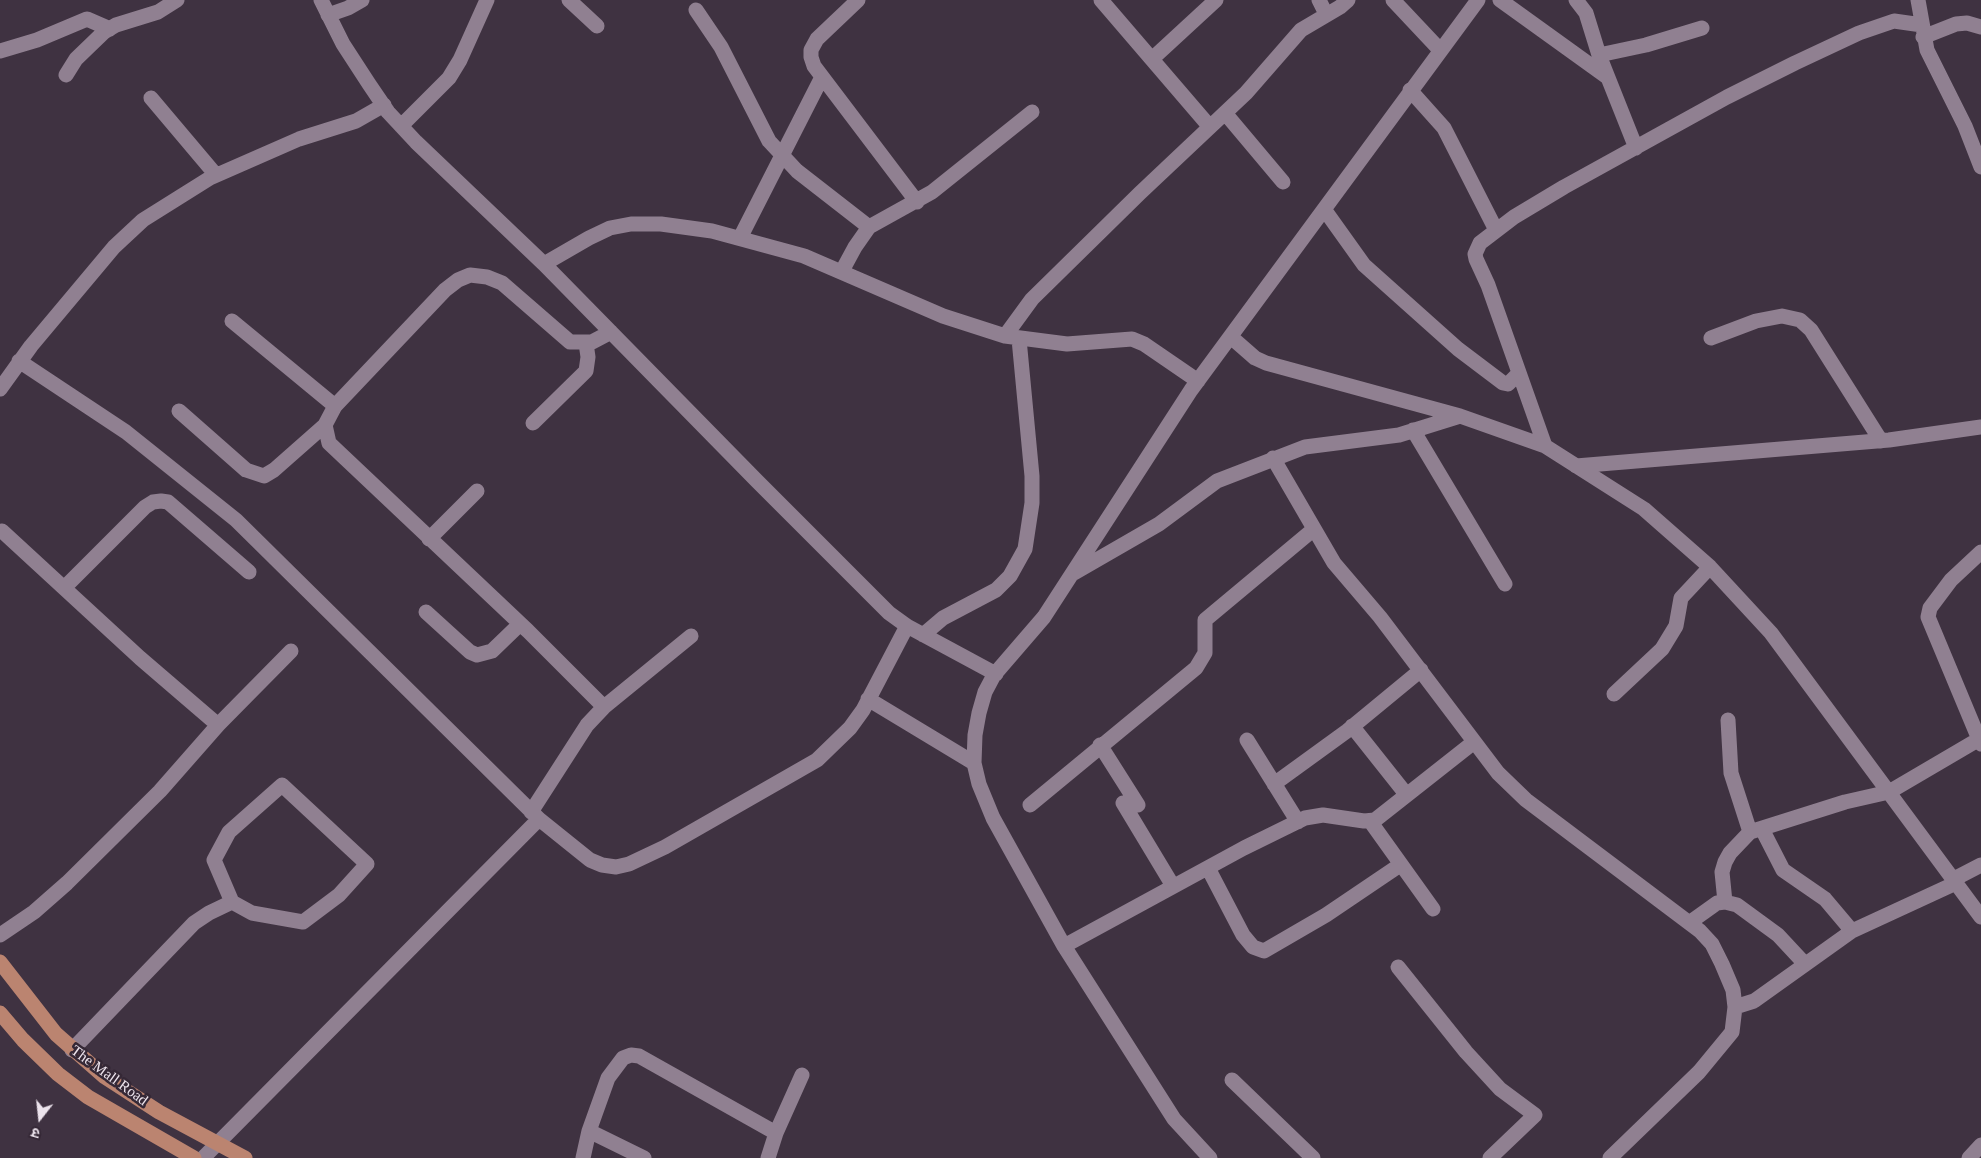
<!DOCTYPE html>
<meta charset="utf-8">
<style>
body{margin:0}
#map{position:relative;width:1981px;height:1158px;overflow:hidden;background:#3f3241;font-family:"Times New Roman","Noto Sans Devanagari",serif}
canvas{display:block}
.north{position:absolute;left:15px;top:1093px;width:50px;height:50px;-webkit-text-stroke:4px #352836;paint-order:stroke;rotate:196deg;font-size:14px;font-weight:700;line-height:20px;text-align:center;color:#ece3ec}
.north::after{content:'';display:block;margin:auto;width:18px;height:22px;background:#ece3ec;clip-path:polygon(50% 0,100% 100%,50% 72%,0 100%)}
</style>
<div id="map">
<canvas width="1981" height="1158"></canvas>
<div class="north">उ</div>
</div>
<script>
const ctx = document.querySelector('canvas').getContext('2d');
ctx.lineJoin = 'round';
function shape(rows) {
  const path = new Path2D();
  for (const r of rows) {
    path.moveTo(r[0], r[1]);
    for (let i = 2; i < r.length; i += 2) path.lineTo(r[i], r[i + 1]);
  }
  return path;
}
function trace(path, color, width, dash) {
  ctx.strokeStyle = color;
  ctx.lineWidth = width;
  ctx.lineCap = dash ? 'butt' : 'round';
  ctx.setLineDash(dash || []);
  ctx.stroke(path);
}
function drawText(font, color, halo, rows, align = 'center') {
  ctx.font = font + ' "Times New Roman",serif';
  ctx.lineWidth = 5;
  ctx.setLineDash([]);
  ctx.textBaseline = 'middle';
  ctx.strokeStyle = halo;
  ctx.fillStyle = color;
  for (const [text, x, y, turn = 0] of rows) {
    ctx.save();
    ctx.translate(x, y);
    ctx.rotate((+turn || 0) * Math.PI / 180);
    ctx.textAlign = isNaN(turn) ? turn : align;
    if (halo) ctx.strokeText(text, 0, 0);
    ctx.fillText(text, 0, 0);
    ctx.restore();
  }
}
trace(shape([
 [321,0,343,44,369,84,388,112,416,142,544,264,757,481,889,613,907,626,996,674],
 [569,0,597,26],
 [858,0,817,39,811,50,811,57,814,66,917,202],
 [1101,0,1210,127],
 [1319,0,1326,14],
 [1393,0,1440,50],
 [1500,0,1607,77],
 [1576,0,1586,13,1599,55,1636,148],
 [1918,0,1927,50,1965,126,1981,167],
 [696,10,721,47,769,141,797,171,869,227],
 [328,15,348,8,362,0],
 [1923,37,1956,24,1967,23,1981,27],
 [0,51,37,40,87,19,110,29],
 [1599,55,1646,45,1702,28],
 [1152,59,1216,0],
 [66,75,76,59,104,32,116,25,158,12,177,0],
 [1410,90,1444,128,1496,230],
 [151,98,216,175],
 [1225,113,1283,182],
 [401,126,449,78,460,60,487,0],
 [1324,209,1364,265,1458,349,1503,383,1508,384,1519,373],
 [740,238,822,77],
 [544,264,589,238,610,228,631,224,661,224,712,231,804,256,943,316,1005,336,1067,344,1132,339,1144,344,1198,381],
 [842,271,855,247,869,227,932,192,1032,112],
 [232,321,335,406],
 [1005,336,1032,299,1140,193,1246,93,1301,30,1340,7,1348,0],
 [1231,337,1255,358,1266,363,1460,416],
 [1711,338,1756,321,1782,316,1800,320,1811,330,1881,441],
 [19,361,126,432,236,520,539,819,590,860,602,865,616,867,629,864,665,847,817,760,850,728,863,710,907,626],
 [0,389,31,346,114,247,143,220,210,178,299,139,356,121,384,105],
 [179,411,246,470,264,476,274,470,325,425],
 [533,423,586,371,588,357,586,343],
 [1413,430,1505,584],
 [1545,446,1488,285,1476,259,1475,254,1480,243,1514,217,1564,187,1727,97,1795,63,1859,33,1894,21,1922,25],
 [1273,458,1334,563,1380,617,1498,773,1526,800,1700,931,1712,944,1722,964,1733,990,1735,1007,1732,1032,1699,1072,1610,1158],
 [1576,466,1889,440,1981,427],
 [2,531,140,658,218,725],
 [429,539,477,491],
 [1981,552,1951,580,1930,608,1928,617,1981,744],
 [1074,573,1159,524,1217,481,1305,447,1399,435,1460,416,1545,446,1644,509,1710,567,1771,633,1981,917],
 [64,588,145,507,153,502,161,501,168,502,249,572],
 [426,612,470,652,477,655,492,651,520,624],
 [923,635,943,618,996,590,1010,576,1025,549,1032,503,1032,476,1019,339],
 [1614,694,1662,649,1676,626,1681,598,1710,567],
 [868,699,974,763],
 [604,707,528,631,329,443,325,425,335,406,445,290,458,280,470,275,487,277,502,283,570,342,592,342,611,332],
 [1728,720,1731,773,1750,832],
 [1352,726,1406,794],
 [1247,740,1298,822],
 [1100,745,1138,805],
 [1274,784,1347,731,1421,670],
 [1123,803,1173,886],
 [1030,805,1196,668,1205,653,1205,620,1314,529],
 [531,812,587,725,604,707,691,636],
 [1370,821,1433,909],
 [1762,829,1783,870,1825,899,1852,931],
 [1208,868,1243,935,1253,947,1264,951,1326,915,1400,865],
 [1954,879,1981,865],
 [1725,902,1722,872,1725,862,1730,853,1750,832,1845,802,1889,792,1981,738],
 [1689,923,1717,903,1725,902,1737,905,1778,935,1805,964],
 [0,935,34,912,67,883,160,791,218,725,291,651],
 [1064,946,1244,848,1305,818,1323,815,1364,821,1375,820,1474,742],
 [1398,967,1466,1052,1500,1089,1535,1115,1490,1158],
 [1735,1007,1754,1001,1852,931,1956,883],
 [72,1050,194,923,209,913,232,902,252,913,303,922,339,895,367,864,282,785,229,832,214,860,232,902],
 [1232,1080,1313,1158],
 [589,1131,644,1158],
 [203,1158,539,819],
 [583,1158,589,1131,608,1078,623,1058,631,1055,639,1056,776,1133],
 [768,1158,776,1133,802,1075],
 [1210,1158,1174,1119,1064,946,993,818,979,784,974,763,975,735,979,713,985,692,994,675,1044,617,1191,390,1478,0],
 [1969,1158,1981,1145]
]), '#908091', 15);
trace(shape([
 [0,962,56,1034,105,1077,159,1112,245,1158],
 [0,1013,23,1040,58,1074,88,1097,194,1158]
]), '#bb8470', 15);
drawText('15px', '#ece3ec', '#352836', [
 ["The Mall Road",109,1076,36]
]);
</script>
